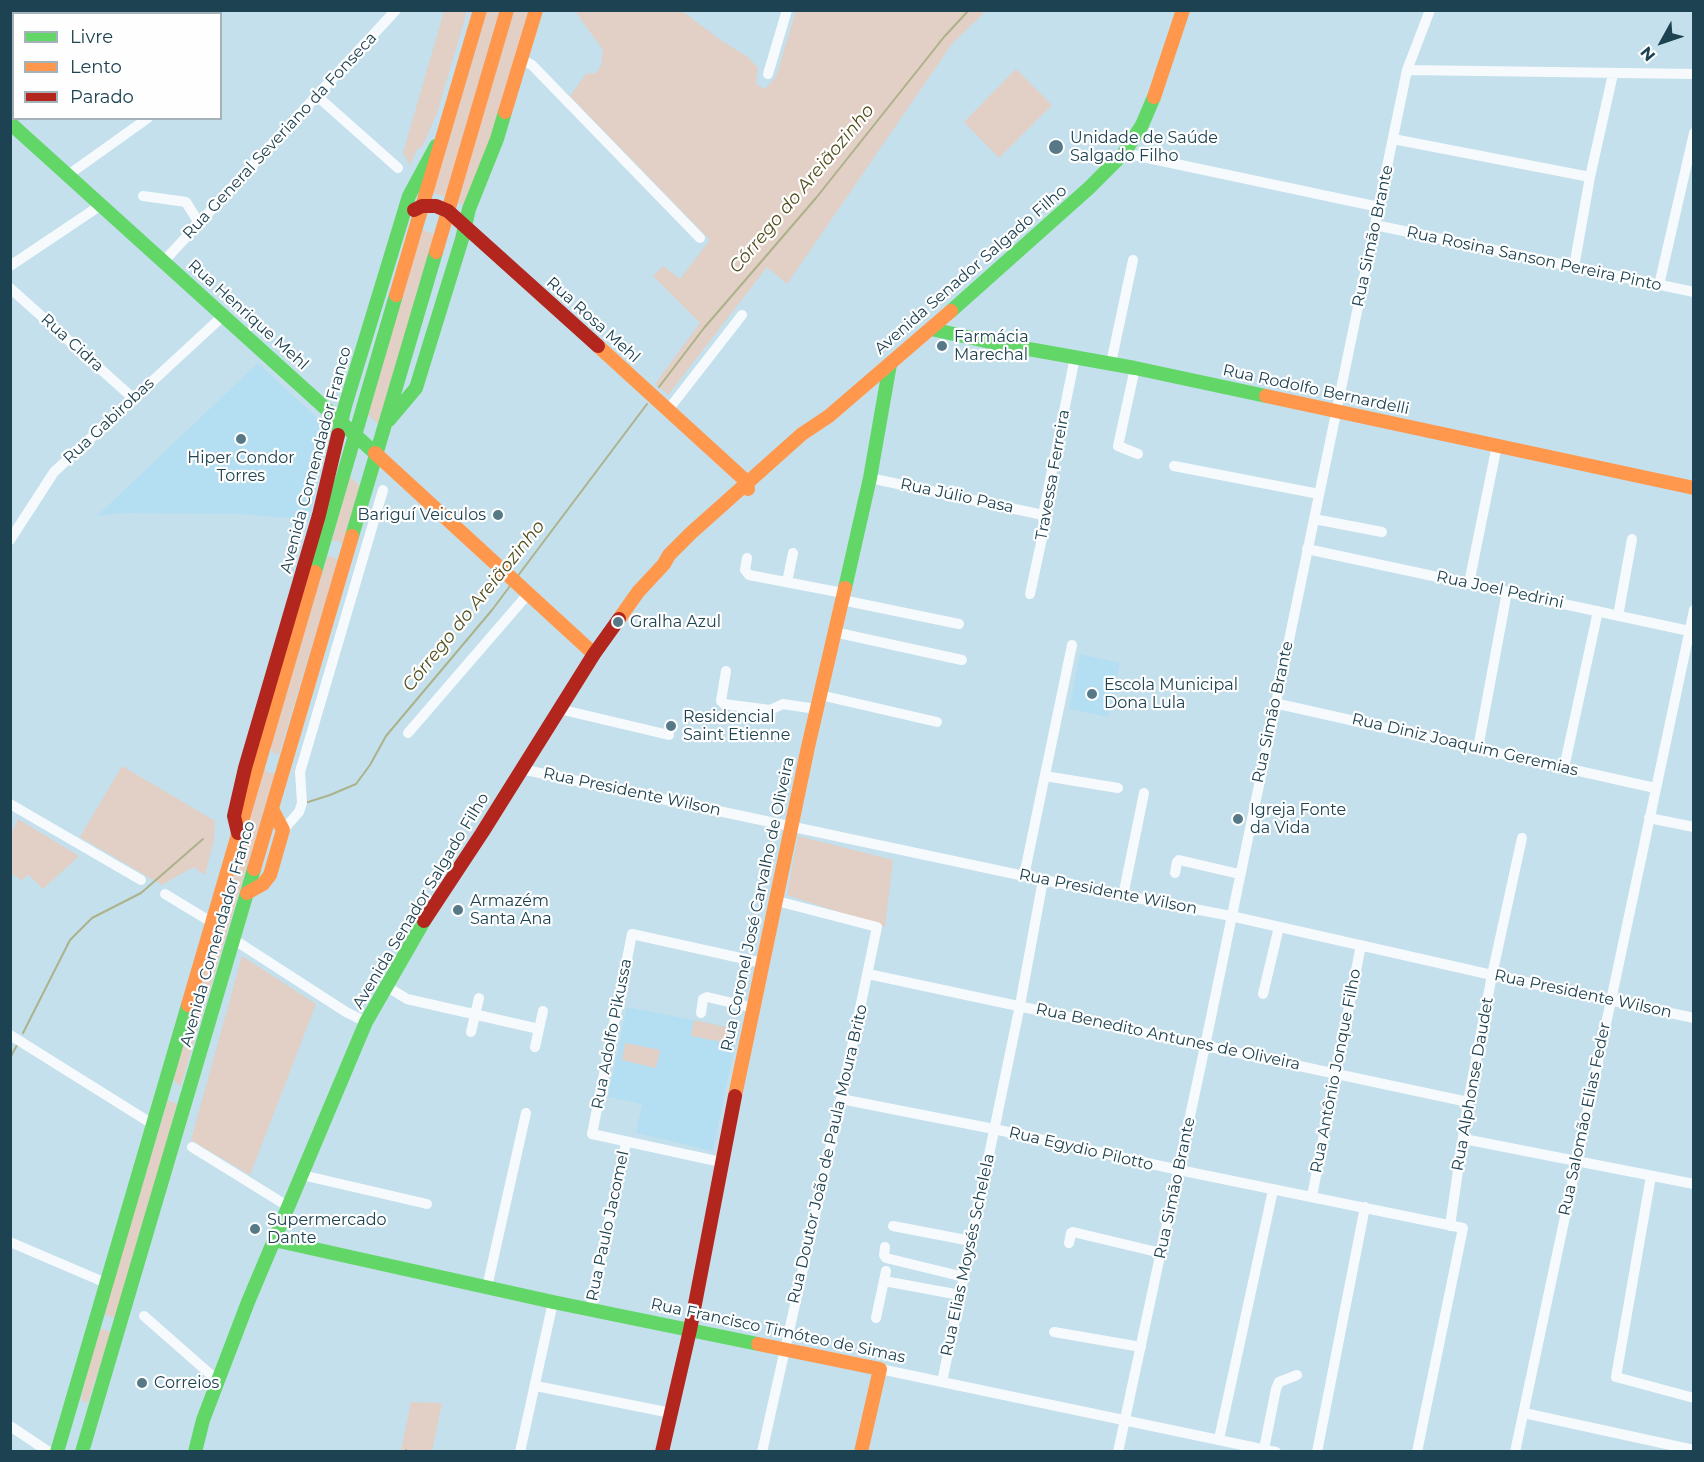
<!DOCTYPE html>
<meta charset="utf-8">
<style>
body{margin:0}
#map{position:relative;width:1704px;height:1462px;overflow:hidden;background:#c4e0ec;font-family:Montserrat,sans-serif}
canvas{display:block}
.frame{position:absolute;inset:0;border:12px solid #1d4251;pointer-events:none}
.legend{position:absolute;left:12px;top:12px;width:210px;height:108px;box-sizing:border-box;background:#fefefe;border:2px solid #a4b3b9;margin:0;padding:8px 10px;list-style:none;font-size:18px;color:#1d4251}
.legend li{display:flex;align-items:center;gap:12px;height:30px}
.legend b{width:30px;border:2px solid #a4b3b9}
.north{position:absolute;left:1632px;top:12px;width:60px;height:60px;-webkit-text-stroke:4px #fefefe;paint-order:stroke;rotate:230deg;font-size:16px;font-weight:700;line-height:24px;text-align:center;color:#1d4251}
.north::after{content:'';display:block;margin:auto;width:21px;height:27px;background:#1d4251;clip-path:polygon(50% 0,100% 100%,50% 72%,0 100%)}
</style>
<div id="map">
<canvas width="1704" height="1462"></canvas>
<div class="frame"></div>
<ul class="legend">
<li><b style="height:8px;background:#63d668"></b>Livre</li>
<li><b style="height:8px;background:#ff974d"></b>Lento</li>
<li><b style="height:8px;background:#b3261e"></b>Parado</li>
</ul>
<div class="north">N</div>
</div>
<script>
const ctx = document.querySelector('canvas').getContext('2d');
ctx.lineJoin = 'round';
function paint(path, color) {
  ctx.fillStyle = color;
  ctx.fill(path, 'evenodd');
}
function shape(rows) {
  const path = new Path2D();
  for (const r of rows) {
    path.moveTo(r[0], r[1]);
    for (let i = 2; i < r.length; i += 2) path.lineTo(r[i], r[i + 1]);
  }
  return path;
}
function trace(path, color, width, dash) {
  ctx.strokeStyle = color;
  ctx.lineWidth = width;
  ctx.lineCap = dash ? 'butt' : 'round';
  ctx.setLineDash(dash || []);
  ctx.stroke(path);
}
function drawText(font, color, halo, rows, align = 'center') {
  ctx.font = font + ' Montserrat,sans-serif';
  ctx.lineWidth = 4.5;
  ctx.setLineDash([]);
  ctx.textBaseline = 'middle';
  ctx.strokeStyle = halo;
  ctx.fillStyle = color;
  for (const [text, x, y, turn = 0] of rows) {
    ctx.save();
    ctx.translate(x, y);
    ctx.rotate((+turn || 0) * Math.PI / 180);
    ctx.textAlign = isNaN(turn) ? turn : align;
    if (halo) ctx.strokeText(text, 0, 0);
    ctx.fillText(text, 0, 0);
    ctx.restore();
  }
}
paint(shape([
 [258,363,329,429,309,521,306,519,242,514,124,513,97,516],
 [1080,654,1120,663,1108,717,1069,709],
 [627,1007,738,1029,713,1151,636,1133,642,1104,608,1097]
]), '#b4def1');
paint(shape([
 [444,11,467,11,437,113,422,147,417,149,410,165,403,153],
 [487,11,499,11,446,197,433,193],
 [514,11,534,11,522,51,466,206,456,202],
 [575,11,682,11,722,41,748,57,758,68,756,84,765,89,776,77,796,11,986,11,952,44,787,284,767,267,668,395,655,384,700,323,653,276,663,266,680,279,710,240,570,96,586,74,596,73,601,66,603,50],
 [1016,69,1052,105,999,158,964,122],
 [421,229,435,235,378,424,368,415],
 [349,476,360,486,342,544,339,541,332,541],
 [331,556,338,560,279,754,275,754,270,748,327,557],
 [122,766,215,821,214,840,205,875,193,867,162,885,80,837],
 [264,768,267,772,275,774,181,1085,178,1085,173,1079],
 [18,819,79,856,43,889,29,875,21,880,11,873,11,834],
 [798,836,893,860,885,927,787,895],
 [242,956,316,1004,250,1175,191,1140],
 [694,1020,730,1028,727,1043,691,1036],
 [625,1043,660,1050,656,1068,622,1060],
 [168,1100,177,1104,117,1319,103,1314],
 [98,1328,111,1332,88,1402,84,1402,81,1399],
 [411,1402,442,1403,432,1451,401,1451]
]), '#e2cfc5');
trace(shape([
 [659,387,704,328,816,198,944,37,969,10],
 [517,577,647,404],
 [305,803,330,795,356,784,370,765,386,736,492,610,510,586],
 [23,1033,70,940,92,918,141,893,203,839],
 [10,1058,17,1045],
 [406,1452,406,1450]
]), '#acb289', 2);
trace(shape([
 [33,10,36,14],
 [120,14,125,10],
 [521,59,532,65,700,238],
 [1407,70,1694,74],
 [768,74,787,10],
 [10,83,14,81],
 [317,96,398,168],
 [1393,139,1590,177],
 [1124,153,1379,207],
 [68,175,148,118],
 [143,196,186,202,199,223],
 [1375,225,1694,292],
 [164,261,396,10],
 [10,266,101,205],
 [1574,267,1590,177,1613,74],
 [1659,285,1694,133],
 [10,288,134,399],
 [1111,363,1133,260],
 [1135,368,1118,446,1138,454],
 [668,410,742,315],
 [1174,466,1319,494],
 [870,478,1043,515],
 [1314,519,1382,532],
 [10,540,54,472,224,315],
 [1307,549,1694,632],
 [747,558,745,570,749,575,843,593],
 [787,582,793,553],
 [1469,583,1497,445],
 [1030,594,1044,529,1043,515,1075,357],
 [842,600,959,624],
 [1618,616,1632,539],
 [834,632,962,660],
 [726,671,721,701,724,704,770,710,783,704,816,709],
 [820,695,937,722],
 [1274,703,1655,788],
 [559,709,669,735],
 [408,733,528,594],
 [1478,748,1507,592],
 [1564,768,1598,611],
 [521,769,1043,880,1231,916,1492,975,1694,1018],
 [1045,776,1118,788],
 [10,804,141,880],
 [1649,818,1694,827],
 [283,830,299,812,302,803,300,772,383,490],
 [1175,873,1177,862,1179,860,1239,874],
 [1024,876,1072,645],
 [165,894,213,923],
 [1123,896,1144,793],
 [233,939,346,1012,366,1022],
 [868,974,1468,1102],
 [386,986,407,999,539,1029],
 [1263,994,1279,927],
 [701,1013,703,999,707,997,754,1008],
 [471,1032,479,998],
 [10,1035,154,1125],
 [535,1047,543,1011],
 [841,1099,994,1129,1179,1170,1463,1228,1417,1452],
 [1464,1139,1694,1184],
 [192,1147,289,1207],
 [721,1162,592,1134,632,934,763,963],
 [302,1175,427,1204],
 [1651,1176,1616,1377,1694,1398],
 [1312,1196,1361,945],
 [893,1226,971,1241],
 [1450,1226,1468,1102,1492,975,1522,838],
 [10,1242,106,1283],
 [1069,1243,1071,1233,1073,1232,1161,1253],
 [885,1247,884,1255,886,1258,964,1277],
 [884,1281,960,1295],
 [487,1287,526,1113],
 [590,1309,626,1143],
 [144,1316,218,1381],
 [876,1318,886,1271],
 [1054,1332,1141,1347],
 [880,1369,1276,1452],
 [942,1382,1020,1005,1043,880],
 [536,1386,671,1413],
 [1524,1413,1694,1450],
 [10,1426,49,1452],
 [1219,1439,1273,1190],
 [1264,1449,1276,1389,1279,1382,1297,1375],
 [520,1452,553,1302],
 [762,1452,841,1099,877,927,777,901],
 [1118,1452,1205,1046,1407,70,1430,10],
 [1317,1452,1365,1207],
 [1515,1452,1694,610]
]), '#f6fafc', 10);
trace(shape([
 [10,123,375,453],
 [951,311,1089,188,1124,153,1142,125,1154,97],
 [931,329,995,343,1135,368,1266,396],
 [389,420,416,388,462,239,469,209,497,139,505,112],
 [338,435,345,406,409,196,436,146],
 [352,536,436,252],
 [315,572,396,295],
 [845,588,870,478,890,364],
 [274,1240,553,1302,758,1344],
 [57,1452,188,1005],
 [82,1452,254,869],
 [195,1452,203,1420,248,1302,366,1022,424,921]
]), '#63d668', 14);
trace(shape([
 [1154,97,1183,10],
 [505,112,536,10],
 [436,252,507,10],
 [396,295,480,10],
 [598,346,747,482,748,489],
 [1266,396,1694,488],
 [375,453,594,654],
 [619,619,638,592,664,564,669,555,691,533,802,434,829,416,951,311],
 [254,869,352,536],
 [247,893,263,884,270,875,283,830,272,809],
 [188,1005,315,572],
 [735,1096,808,747,845,588],
 [758,1344,880,1369,861,1452]
]), '#ff974d', 14);
trace(shape([
 [414,210,422,206,436,206,448,211,598,346],
 [238,833,234,816,245,768,319,515,338,435],
 [424,921,482,833,594,654,619,619],
 [662,1452,690,1330,735,1096]
]), '#b3261e', 14);
for (const [x, y, r, color] of [
 [1056,147,8,"#577987"],
 [942,346,6,"#577987"],
 [241,439,6,"#577987"],
 [498,515,6,"#577987"],
 [618,622,6,"#577987"],
 [1092,694,6,"#577987"],
 [671,726,6,"#577987"],
 [1238,819,6,"#577987"],
 [458,910,6,"#577987"],
 [255,1229,6,"#577987"],
 [142,1383,6,"#577987"]
]) {
  const dot = new Path2D();
  dot.arc(x, y, r, 0, 2 * Math.PI);
  ctx.fillStyle = color;
  ctx.fill(dot);
  trace(dot, '#fefefe', 2);
}
drawText('16px', '#1d4251', '#fefefe', [
 ["Rua General Severiano da Fonseca",280,136,-47],
 ["Rua Simão Brante",1373,236,-78],
 ["Rua Rosina Sanson Pereira Pinto",1534,259,12],
 ["Avenida Senador Salgado Filho",971,270,-41],
 ["Rua Henrique Mehl",248,315,42],
 ["Rua Rosa Mehl",593,320,42],
 ["Rua Cidra",72,343,42],
 ["Rua Rodolfo Bernardelli",1316,390,12],
 ["Rua Gabirobas",109,421,-43],
 ["Avenida Comendador Franco",316,460,-75],
 ["Travessa Ferreira",1053,475,-80],
 ["Rua Júlio Pasa",957,496,12],
 ["Rua Joel Pedrini",1500,590,12],
 ["Rua Simão Brante",1273,712,-78],
 ["Rua Diniz Joaquim Geremias",1465,745,13],
 ["Rua Presidente Wilson",632,792,12],
 ["Rua Presidente Wilson",1108,892,11],
 ["Avenida Senador Salgado Filho",421,901,-59],
 ["Rua Coronel José Carvalho de Oliveira",758,904,-78],
 ["Avenida Comendador Franco",218,934,-74],
 ["Rua Presidente Wilson",1583,994,12],
 ["Rua Adolfo Pikussa",612,1034,-79],
 ["Rua Benedito Antunes de Oliveira",1168,1037,12],
 ["Rua Antônio Jonque Filho",1336,1071,-79],
 ["Rua Alphonse Daudet",1473,1084,-80],
 ["Rua Salomão Elias Feder",1585,1119,-78],
 ["Rua Egydio Pilotto",1081,1149,13],
 ["Rua Doutor João de Paula Moura Brito",828,1154,-77],
 ["Rua Simão Brante",1175,1188,-78],
 ["Rua Paulo Jacomel",608,1226,-78],
 ["Rua Elias Moysés Schelela",968,1255,-78],
 ["Rua Francisco Timóteo de Simas",778,1331,12]
]);
drawText('16px', '#1d4251', '#fefefe', [
 ["Unidade de Saúde",1070,138],
 ["Salgado Filho",1070,156],
 ["Farmácia",954,337],
 ["Marechal",954,355],
 ["Hiper Condor",241,458,"center"],
 ["Torres",241,476,"center"],
 ["Bariguí Veiculos",486,515,"right"],
 ["Gralha Azul",630,622],
 ["Escola Municipal",1104,685],
 ["Dona Lula",1104,703],
 ["Residencial",683,717],
 ["Saint Etienne",683,735],
 ["Igreja Fonte",1250,810],
 ["da Vida",1250,828],
 ["Armazém",470,901],
 ["Santa Ana",470,919],
 ["Supermercado",267,1220],
 ["Dante",267,1238],
 ["Correios",154,1383]
], 'left');
drawText('italic 18px', '#52501e', '#fefefe', [
 ["Córrego do Areiãozinho",802,189,-50],
 ["Córrego do Areiãozinho",474,606,-51]
]);
</script>
